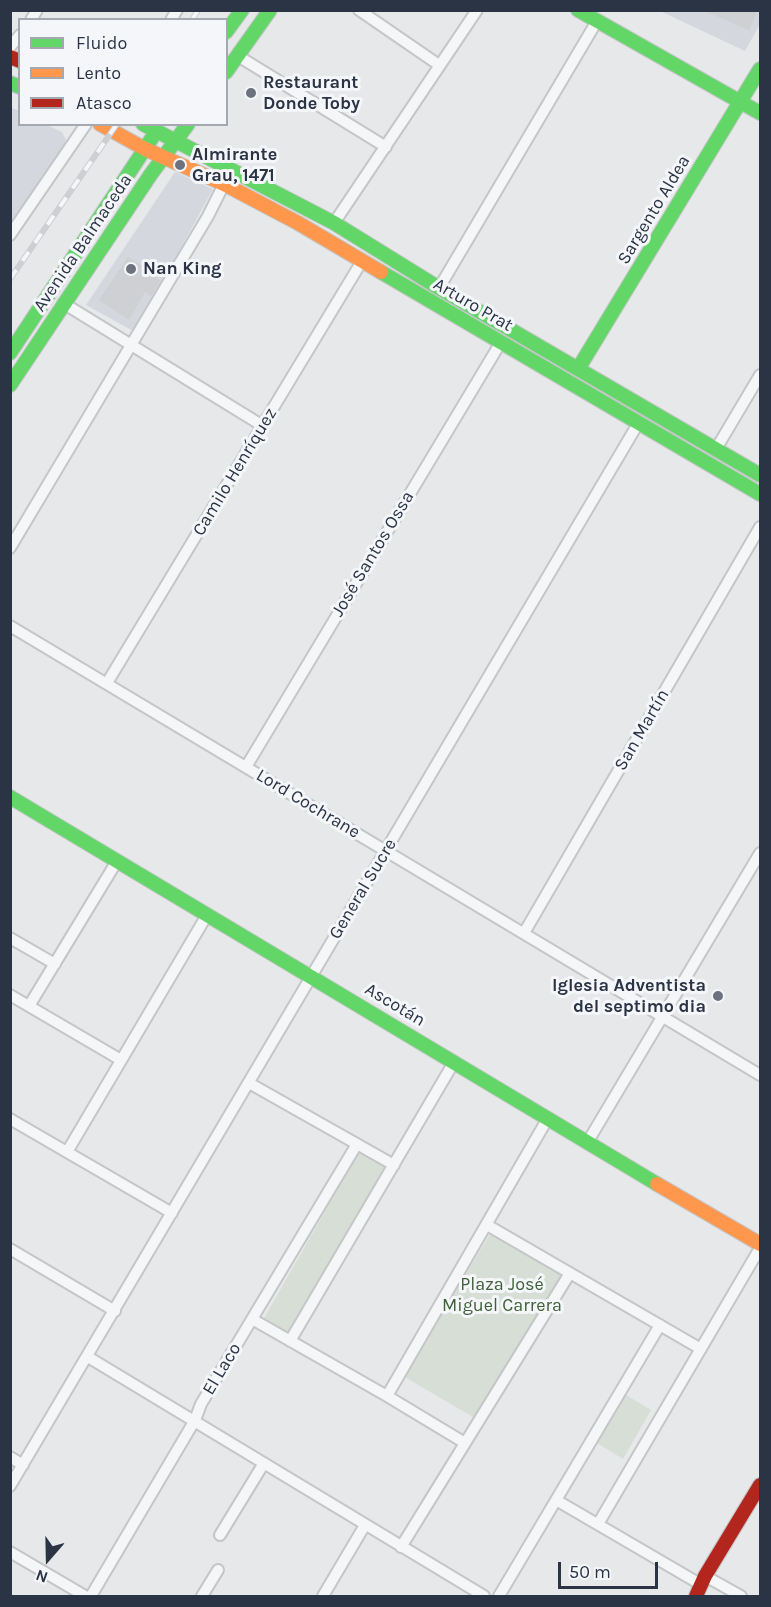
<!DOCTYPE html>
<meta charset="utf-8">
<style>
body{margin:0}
#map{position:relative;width:771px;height:1607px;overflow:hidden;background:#e6e8ea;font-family:Karla,sans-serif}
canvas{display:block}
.frame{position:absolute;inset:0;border:12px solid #2b3445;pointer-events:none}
.legend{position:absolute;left:18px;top:18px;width:210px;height:108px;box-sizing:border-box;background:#f4f6f9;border:2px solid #a4a8b1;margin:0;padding:8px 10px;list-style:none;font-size:18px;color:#2b3445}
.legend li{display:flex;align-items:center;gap:12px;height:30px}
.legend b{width:30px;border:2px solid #a4a8b1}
.north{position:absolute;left:18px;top:1529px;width:60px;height:60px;-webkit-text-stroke:4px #f4f6f9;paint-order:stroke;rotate:200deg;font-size:16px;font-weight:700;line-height:24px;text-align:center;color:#2b3445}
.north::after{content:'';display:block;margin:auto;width:21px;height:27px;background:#2b3445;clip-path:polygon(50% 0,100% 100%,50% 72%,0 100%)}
.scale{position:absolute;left:558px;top:1562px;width:100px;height:27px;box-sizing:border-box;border:3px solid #2b3445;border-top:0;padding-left:8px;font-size:18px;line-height:21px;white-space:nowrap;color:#2b3445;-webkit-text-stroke:4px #f4f6f9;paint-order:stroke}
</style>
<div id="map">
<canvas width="771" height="1607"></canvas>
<div class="frame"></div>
<ul class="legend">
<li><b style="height:8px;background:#63d668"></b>Fluido</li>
<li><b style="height:8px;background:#ff974d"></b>Lento</li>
<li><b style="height:8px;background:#b3261e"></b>Atasco</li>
</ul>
<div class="north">N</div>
<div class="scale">50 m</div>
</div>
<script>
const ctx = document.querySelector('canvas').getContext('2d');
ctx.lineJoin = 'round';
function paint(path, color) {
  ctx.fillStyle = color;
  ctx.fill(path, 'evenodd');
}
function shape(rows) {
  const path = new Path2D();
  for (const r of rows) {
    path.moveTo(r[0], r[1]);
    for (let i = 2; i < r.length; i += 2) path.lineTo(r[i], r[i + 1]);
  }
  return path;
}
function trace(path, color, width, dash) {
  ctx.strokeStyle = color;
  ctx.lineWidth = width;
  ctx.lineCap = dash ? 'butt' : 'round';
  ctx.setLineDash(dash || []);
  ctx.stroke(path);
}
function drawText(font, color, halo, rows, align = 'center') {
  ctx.font = font + ' Karla,sans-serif';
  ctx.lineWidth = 6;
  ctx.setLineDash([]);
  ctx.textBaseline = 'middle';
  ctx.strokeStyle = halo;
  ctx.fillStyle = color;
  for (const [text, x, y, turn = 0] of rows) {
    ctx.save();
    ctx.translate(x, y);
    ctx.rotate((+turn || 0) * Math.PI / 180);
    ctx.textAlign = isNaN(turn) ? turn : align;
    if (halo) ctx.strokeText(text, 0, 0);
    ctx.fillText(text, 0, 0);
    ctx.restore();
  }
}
paint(shape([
 [660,11,760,11,760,24,745,51],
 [10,107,19,111,20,124,47,125,62,132,66,140,64,146,11,223],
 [175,172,213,189,135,332,86,305]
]), '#d4d7dd');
paint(shape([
 [359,1152,387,1168,288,1334,263,1320],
 [491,1233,565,1276,473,1417,403,1376],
 [626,1395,651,1410,623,1459,597,1443]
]), '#d6ded6');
paint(shape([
 [702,10,758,10,749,30],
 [128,257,148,269,160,281,151,296,145,292,129,320,99,300]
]), '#ced0d3');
const street = shape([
 [359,10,439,65],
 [31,20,37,10],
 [171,20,177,10],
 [10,47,20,35],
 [238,56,386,147],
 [334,223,477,10],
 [10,235,86,124],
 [439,288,597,21],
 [63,303,263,426],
 [716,449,760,375],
 [10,548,208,216,224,184],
 [10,626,760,1075],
 [107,683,362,261],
 [246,767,501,342],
 [524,933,760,527],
 [10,938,55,964],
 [10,995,121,1060],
 [29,1006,117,861],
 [249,1083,394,1165],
 [10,1119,172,1213],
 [587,1143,760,853],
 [67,1152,207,915],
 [487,1225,701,1349],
 [10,1249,115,1311],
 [252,1319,387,1396,465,1443],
 [290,1341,454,1062],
 [88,1357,484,1596],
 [387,1396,548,1118],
 [10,1457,23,1465],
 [10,1486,639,422],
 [556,1500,700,1584],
 [598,1524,760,1248],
 [220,1535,264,1463],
 [401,1547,570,1273],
 [10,1552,85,1596],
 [705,1576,741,1596],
 [91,1596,195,1420,201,1404,357,1144],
 [202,1596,218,1570],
 [323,1596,365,1525],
 [499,1596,660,1325]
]);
const fast = shape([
 [578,10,760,113],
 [226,32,242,10],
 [226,72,270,10],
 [10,83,20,87],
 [143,124,334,223,439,288,760,475],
 [381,272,760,494],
 [10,353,152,138],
 [578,369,760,69],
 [10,385,151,174,188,124],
 [10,797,657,1184]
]);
const slow = shape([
 [100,124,145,149,224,184,298,223,381,272],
 [657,1184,760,1244]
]);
const jam = shape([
 [10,57,20,61],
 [696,1596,705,1576,760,1485]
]);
trace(street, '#c4c6c8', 14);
trace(fast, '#c4c6c8', 16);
trace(slow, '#c4c6c8', 16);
trace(jam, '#c4c6c8', 16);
trace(street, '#f5f6f7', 10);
trace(fast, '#63d668', 14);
trace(slow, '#ff974d', 14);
trace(jam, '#b3261e', 14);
const rail = shape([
 [192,20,198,10],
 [10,279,117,124]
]);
trace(rail, '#cecfd2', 6);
trace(rail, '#f4f6f9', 4, [11]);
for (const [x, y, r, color] of [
 [251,93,6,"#6c737f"],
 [180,165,6,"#6c737f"],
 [131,269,6,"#6c737f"],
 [718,996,6,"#6c737f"]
]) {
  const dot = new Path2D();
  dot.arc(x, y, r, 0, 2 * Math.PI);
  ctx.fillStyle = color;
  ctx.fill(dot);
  trace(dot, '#f4f6f9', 2);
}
drawText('bold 18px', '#2b3445', '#f4f6f9', [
 ["Restaurant",263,83],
 ["Donde Toby",263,104],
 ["Almirante",192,155],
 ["Grau, 1471",192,176],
 ["Nan King",143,269],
 ["Iglesia Adventista",706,986,"right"],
 ["del septimo dia",706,1007,"right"]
], 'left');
drawText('18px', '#2b3445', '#f4f6f9', [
 ["Sargento Aldea",654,210,-59],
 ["Avenida Balmaceda",83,243,-56],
 ["Arturo Prat",473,305,30],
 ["Camilo Henríquez",235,472,-59],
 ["José Santos Ossa",373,554,-59],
 ["San Martín",642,730,-60],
 ["Lord Cochrane",308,804,31],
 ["General Sucre",363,889,-59],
 ["Ascotán",395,1005,31],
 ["El Laco",222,1369,-59]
]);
drawText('18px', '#3f6138', '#f4f6f9', [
 ["Plaza José",502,1285],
 ["Miguel Carrera",502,1306]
]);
</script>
